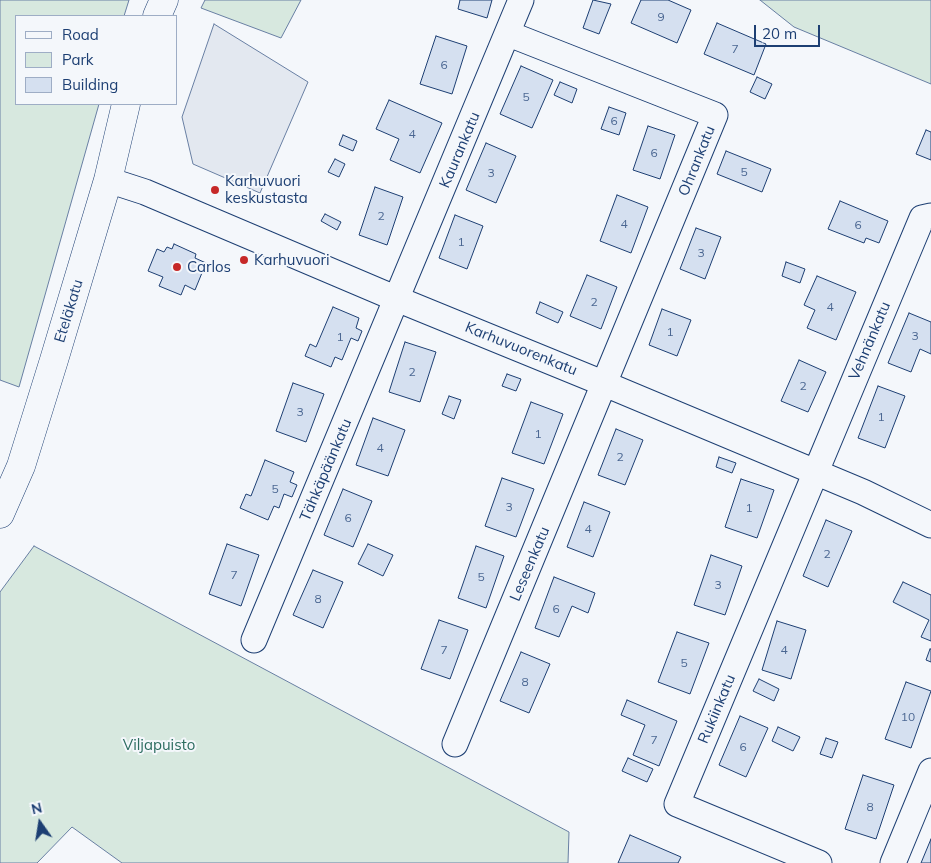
<!DOCTYPE html>
<meta charset="utf-8">
<style>
body{margin:0}
#map{position:relative;width:931px;height:863px;overflow:hidden;background:#f4f7fb;font-family:Mulish,sans-serif}
canvas{display:block}
.legend{position:absolute;left:15px;top:15px;width:162px;height:90px;box-sizing:border-box;background:#f4f7fb;border:1px solid #9eadc5;margin:0;padding:6px 9px;list-style:none;font-size:15px;color:#1d3f73}
.legend li{display:flex;align-items:center;gap:10px;height:25px}
.legend b{width:25px;border:1px solid #9eadc5}
.north{position:absolute;left:15px;top:798px;width:50px;height:50px;-webkit-text-stroke:4px #f4f7fb;paint-order:stroke;rotate:347deg;font-size:14px;font-weight:700;line-height:20px;text-align:center;color:#1d3f73}
.north::after{content:'';display:block;margin:auto;width:18px;height:22px;background:#1d3f73;clip-path:polygon(50% 0,100% 100%,50% 72%,0 100%)}
.scale{position:absolute;left:754px;top:25px;width:66px;height:22px;box-sizing:border-box;border:2px solid #1d3f73;border-top:0;padding-left:6px;font-size:15px;line-height:18px;white-space:nowrap;color:#1d3f73;-webkit-text-stroke:4px #f4f7fb;paint-order:stroke}
</style>
<div id="map">
<canvas width="931" height="863"></canvas>
<ul class="legend">
<li><b style="height:6px;background:#f4f7fb"></b>Road</li>
<li><b style="height:14px;background:#d7e8df"></b>Park</li>
<li><b style="height:14px;background:#d5e0f0"></b>Building</li>
</ul>
<div class="north">N</div>
<div class="scale">20 m</div>
</div>
<script>
const ctx = document.querySelector('canvas').getContext('2d');
ctx.lineJoin = 'round';
function paint(path, color) {
  ctx.fillStyle = color;
  ctx.fill(path, 'evenodd');
}
function shape(rows) {
  const path = new Path2D();
  for (const r of rows) {
    path.moveTo(r[0], r[1]);
    for (let i = 2; i < r.length; i += 2) path.lineTo(r[i], r[i + 1]);
  }
  return path;
}
function trace(path, color, width, dash) {
  ctx.strokeStyle = color;
  ctx.lineWidth = width;
  ctx.lineCap = dash ? 'butt' : 'round';
  ctx.setLineDash(dash || []);
  ctx.stroke(path);
}
function drawText(font, color, halo, rows, align = 'center') {
  ctx.font = font + ' Mulish,sans-serif';
  ctx.lineWidth = 4;
  ctx.setLineDash([]);
  ctx.textBaseline = 'middle';
  ctx.strokeStyle = halo;
  ctx.fillStyle = color;
  for (const [text, x, y, turn = 0] of rows) {
    ctx.save();
    ctx.translate(x, y);
    ctx.rotate((+turn || 0) * Math.PI / 180);
    ctx.textAlign = isNaN(turn) ? turn : align;
    if (halo) ctx.strokeText(text, 0, 0);
    ctx.fillText(text, 0, 0);
    ctx.restore();
  }
}
const green = shape([
 [0,0,129,0,124,16,16,16,16,104,99,104,19,387,0,380,0,0],
 [205,0,301,0,281,38,201,8,205,0],
 [760,0,931,0,931,84,794,27,760,0],
 [34,546,569,832,568,863,122,863,72,827,37,863,0,863,0,592,34,546]
]);
paint(green, '#d7e8df');
trace(green, '#687fa3', 1);
const parking = shape([
 [214,24,308,82,260,193,193,164,182,117,214,24]
]);
paint(parking, '#e3e8f0');
trace(parking, '#687fa3', 1);
const building = shape([
 [460,0,492,0,487,18,458,9,460,0],
 [593,0,611,4,599,34,583,28,593,0],
 [641,0,668,0,691,10,677,43,631,23,641,0],
 [717,23,766,44,754,75,704,54,717,23],
 [436,36,467,46,452,94,420,84,436,36],
 [521,66,553,80,532,128,500,114,521,66],
 [757,77,772,84,765,99,750,92,757,77],
 [560,82,577,89,572,103,554,95,560,82],
 [389,100,442,123,420,173,390,160,399,139,376,129,389,100],
 [609,107,626,113,619,135,601,129,609,107],
 [648,126,675,135,660,179,633,170,648,126],
 [926,130,931,132,931,160,916,154,926,130],
 [343,135,357,141,353,151,339,145,343,135],
 [486,143,516,156,496,203,466,190,486,143],
 [726,151,771,169,762,192,717,174,726,151],
 [335,159,345,164,339,177,328,172,335,159],
 [375,187,403,197,387,245,359,235,375,187],
 [617,195,648,207,631,253,600,241,617,195],
 [840,201,888,221,879,243,866,238,864,243,828,229,840,201],
 [325,214,341,222,337,230,321,221,325,214],
 [455,215,483,226,467,269,439,258,455,215],
 [696,228,721,237,705,279,680,269,696,228],
 [174,244,196,254,195,258,206,263,195,290,185,285,181,295,159,286,163,277,148,271,157,249,164,252,167,247,172,249,174,244],
 [786,262,805,269,800,283,782,276,786,262],
 [587,275,617,287,601,329,570,316,587,275],
 [817,276,856,292,836,340,807,328,815,310,804,305,817,276],
 [540,302,563,312,558,323,536,313,540,302],
 [333,307,359,318,356,328,362,331,358,341,351,338,342,360,335,357,331,367,305,356,310,344,316,347,333,307],
 [662,309,691,320,677,356,649,345,662,309],
 [909,313,931,322,931,354,920,349,911,372,888,363,909,313],
 [405,342,436,352,420,402,389,392,405,342],
 [799,360,826,372,808,412,781,401,799,360],
 [507,374,521,379,516,391,502,386,507,374],
 [293,383,324,394,306,442,276,431,293,383],
 [878,386,905,396,885,448,858,438,878,386],
 [449,396,461,400,454,419,442,414,449,396],
 [531,402,563,414,544,464,512,453,531,402],
 [373,418,405,430,388,476,356,465,373,418],
 [616,429,643,440,625,485,598,475,616,429],
 [719,457,736,463,732,473,716,467,719,457],
 [265,460,294,472,290,482,297,485,292,497,284,494,279,508,274,506,268,520,240,508,246,494,251,496,265,460],
 [502,478,534,489,516,537,485,526,502,478],
 [741,479,774,490,757,538,725,527,741,479],
 [343,489,372,501,353,547,324,535,343,489],
 [584,502,610,512,593,557,567,547,584,502],
 [826,520,852,531,828,587,803,576,826,520],
 [227,544,259,555,241,606,209,594,227,544],
 [368,544,393,555,383,576,358,564,368,544],
 [476,546,504,556,486,608,458,598,476,546],
 [711,555,742,566,725,615,694,605,711,555],
 [313,570,343,582,323,628,293,615,313,570],
 [554,577,595,593,588,613,572,606,559,637,535,628,554,577],
 [903,582,931,595,931,641,921,637,929,620,893,602,903,582],
 [439,620,468,630,450,679,421,669,439,620],
 [777,621,806,630,791,679,762,670,777,621],
 [677,632,709,643,690,694,658,682,677,632],
 [930,649,931,649,931,662,926,660,930,649],
 [521,652,550,664,529,713,500,701,521,652],
 [759,679,779,689,774,701,753,691,759,679],
 [906,682,931,691,911,748,885,739,906,682],
 [627,700,677,721,659,766,633,755,645,725,621,715,627,700],
 [740,716,768,728,746,777,719,765,740,716],
 [778,727,800,737,793,751,772,741,778,727],
 [826,738,838,742,832,758,820,754,826,738],
 [628,758,653,769,647,782,622,771,628,758],
 [863,775,894,785,876,839,845,829,863,775],
 [630,835,681,857,678,863,618,863,630,835],
 [931,839,931,863,921,863,931,839]
]);
paint(building, '#d5e0f0');
trace(building, '#1d3f73', 1);
const minor = shape([
 [108,180,145,192,397,299,605,384,863,492,931,525],
 [254,640,521,0],
 [455,744,715,115,509,34],
 [819,863,677,804,922,218,931,216],
 [893,863,931,771]
]);
const major = shape([
 [157,16,164,0],
 [0,514,21,466,54,360,108,180,126,104]
]);
trace(minor, '#1d3f73', 27);
trace(major, '#1d3f73', 29);
trace(minor, '#f4f7fb', 25);
trace(major, '#f4f7fb', 28);
for (const [x, y, r, color] of [
 [215,190,5,"#c62828"],
 [244,260,5,"#c62828"],
 [177,267,5,"#c62828"]
]) {
  const dot = new Path2D();
  dot.arc(x, y, r, 0, 2 * Math.PI);
  ctx.fillStyle = color;
  ctx.fill(dot);
  trace(dot, '#f4f7fb', 2);
}
drawText('12px', '#4b6792', null, [
 ["9",661,17],
 ["7",735,49],
 ["6",444,65],
 ["5",526,97],
 ["6",614,121],
 ["4",412,134],
 ["6",654,153],
 ["5",744,172],
 ["3",491,173],
 ["2",381,216],
 ["4",624,224],
 ["6",858,225],
 ["1",461,242],
 ["3",701,253],
 ["2",594,302],
 ["4",830,307],
 ["1",670,332],
 ["3",915,336],
 ["1",340,337],
 ["2",412,372],
 ["2",803,386],
 ["3",300,412],
 ["1",881,417],
 ["1",538,434],
 ["4",380,448],
 ["2",620,457],
 ["5",275,489],
 ["3",509,507],
 ["1",749,508],
 ["6",348,518],
 ["4",588,529],
 ["2",827,554],
 ["7",234,575],
 ["5",481,577],
 ["3",718,585],
 ["8",318,599],
 ["6",556,609],
 ["7",444,650],
 ["4",784,650],
 ["5",684,663],
 ["8",525,682],
 ["10",908,717],
 ["7",654,740],
 ["6",743,747],
 ["8",870,807]
]);
drawText('15px', '#1d3f73', '#f4f7fb', [
 ["Kaurankatu",460,150,-67],
 ["Ohrankatu",697,161,-68],
 ["Eteläkatu",69,311,-73],
 ["Vehnänkatu",870,341,-67],
 ["Karhuvuorenkatu",521,349,22],
 ["Tähkäpäänkatu",326,470,-67],
 ["Leseenkatu",530,564,-67],
 ["Rukiinkatu",717,709,-67]
]);
drawText('15px', '#1d3f73', '#f4f7fb', [
 ["Karhuvuori",225,181],
 ["keskustasta",225,198],
 ["Karhuvuori",254,260],
 ["Carlos",187,267]
], 'left');
drawText('15px', '#2c6c60', '#f4f7fb', [
 ["Viljapuisto",159,745]
]);
</script>
